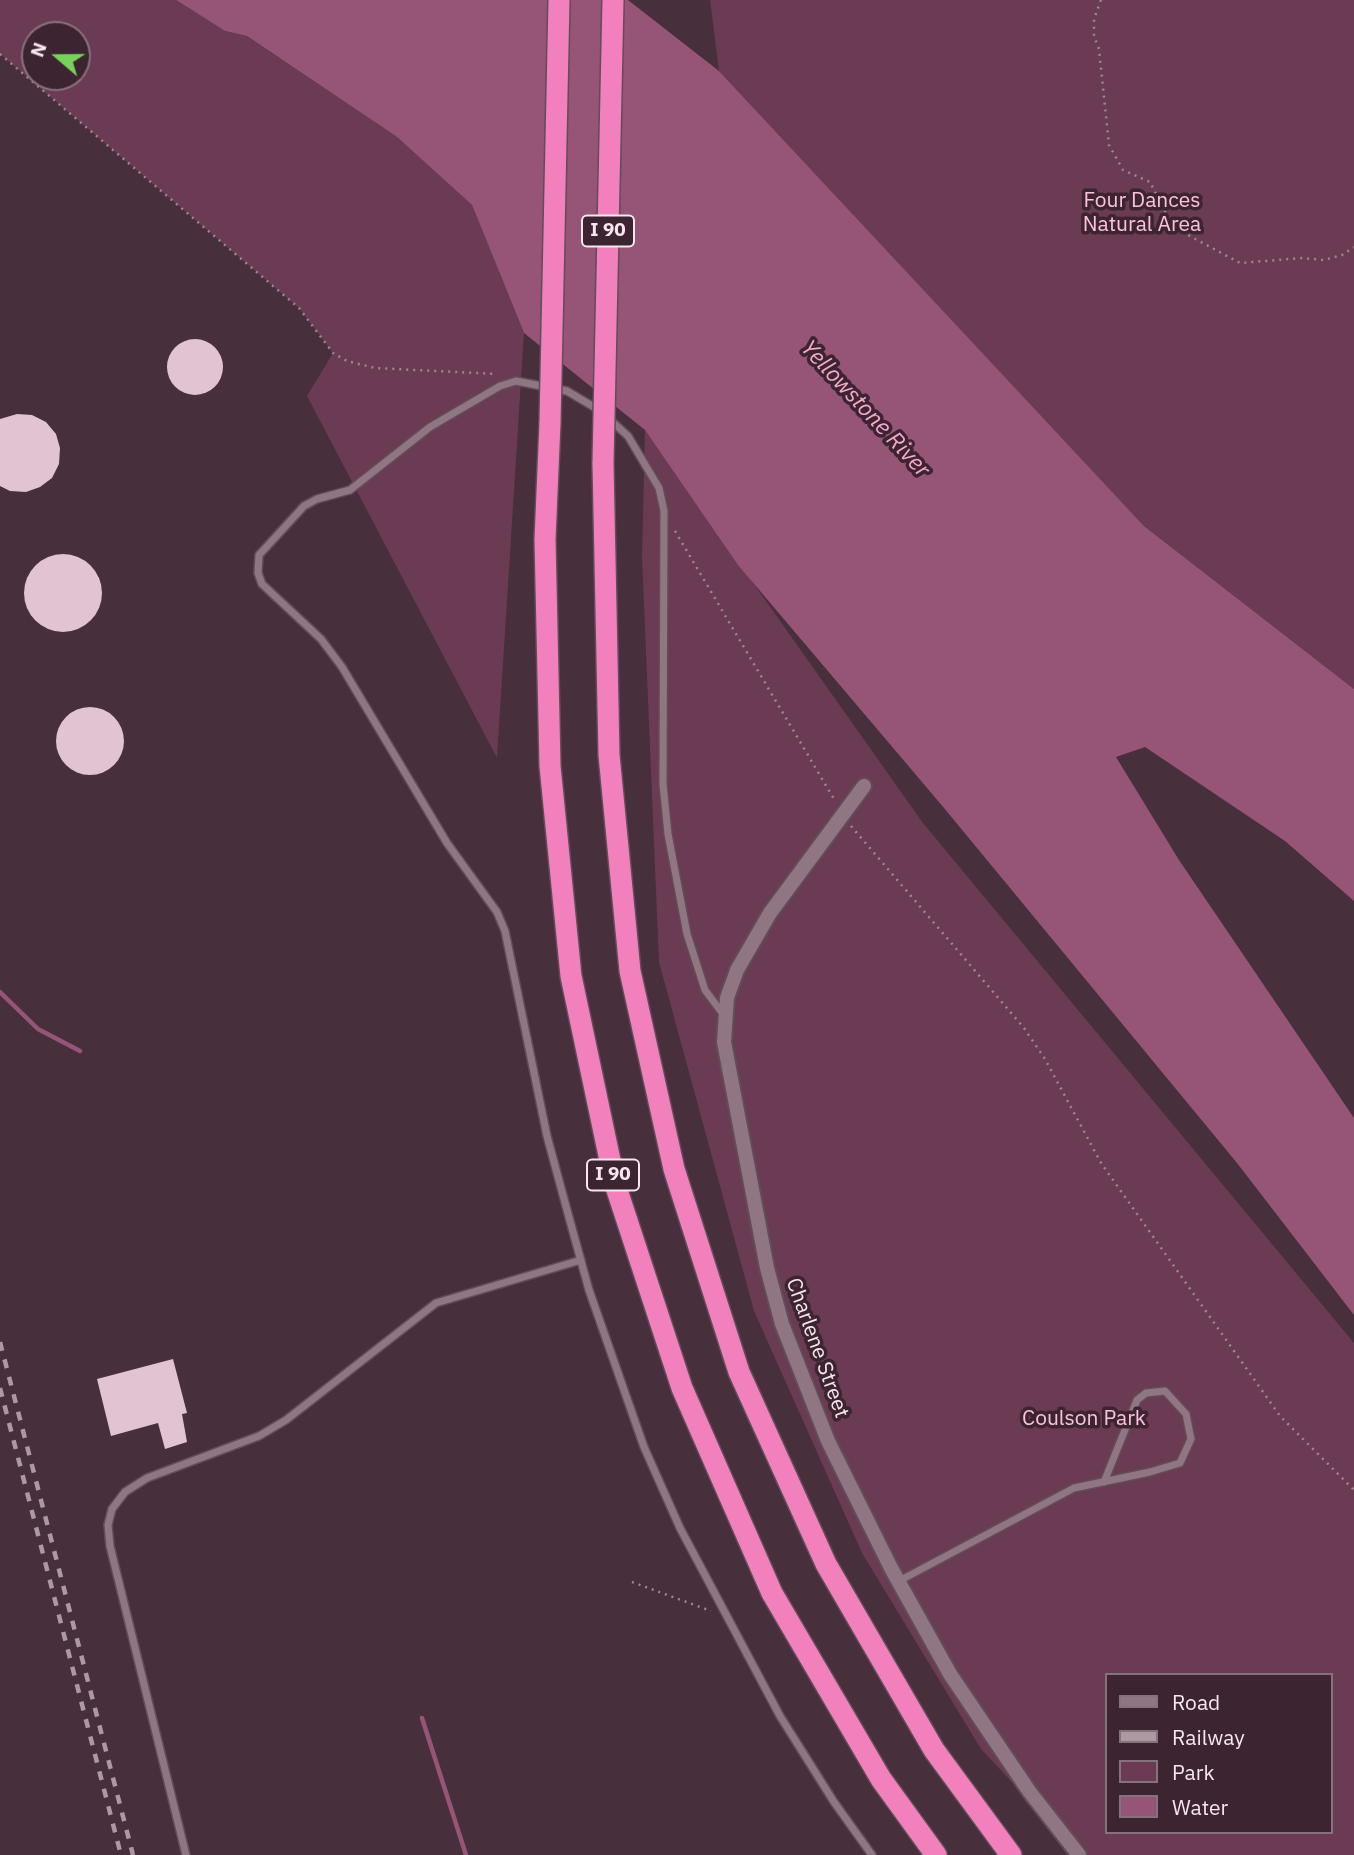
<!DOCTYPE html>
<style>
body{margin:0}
#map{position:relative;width:1354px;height:1855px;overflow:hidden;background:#472f3b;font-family:"IBM Plex Sans",sans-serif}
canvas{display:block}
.legend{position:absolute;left:1105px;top:1673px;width:228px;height:161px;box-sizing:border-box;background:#3c2531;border:2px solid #86727c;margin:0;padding:9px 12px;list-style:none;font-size:21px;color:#f6e6ed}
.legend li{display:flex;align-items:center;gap:14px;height:35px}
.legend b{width:35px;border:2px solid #86727c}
.north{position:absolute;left:21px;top:21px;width:70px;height:70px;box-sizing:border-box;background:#3c2531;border:2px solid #86727c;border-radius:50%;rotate:290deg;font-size:19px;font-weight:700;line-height:28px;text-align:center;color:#f6e6ed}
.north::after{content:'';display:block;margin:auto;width:24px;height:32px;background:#77d259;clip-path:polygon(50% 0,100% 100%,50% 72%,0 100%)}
</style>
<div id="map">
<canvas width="1354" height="1855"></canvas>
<ul class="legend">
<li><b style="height:9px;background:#907582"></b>Road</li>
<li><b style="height:9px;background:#ac99a2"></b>Railway</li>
<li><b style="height:19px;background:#6a3b53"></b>Park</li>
<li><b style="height:19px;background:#965476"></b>Water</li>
</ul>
<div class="north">N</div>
</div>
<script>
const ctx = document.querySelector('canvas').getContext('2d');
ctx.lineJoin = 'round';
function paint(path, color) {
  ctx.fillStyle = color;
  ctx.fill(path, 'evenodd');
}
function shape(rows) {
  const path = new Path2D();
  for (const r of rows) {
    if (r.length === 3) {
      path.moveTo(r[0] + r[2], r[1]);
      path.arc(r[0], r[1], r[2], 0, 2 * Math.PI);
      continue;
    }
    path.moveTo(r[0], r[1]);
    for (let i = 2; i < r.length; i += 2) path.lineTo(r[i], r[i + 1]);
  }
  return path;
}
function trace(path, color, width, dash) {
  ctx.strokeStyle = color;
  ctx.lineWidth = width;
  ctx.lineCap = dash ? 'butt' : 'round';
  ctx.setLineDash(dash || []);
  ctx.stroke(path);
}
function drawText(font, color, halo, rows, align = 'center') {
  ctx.font = font + ' "IBM Plex Sans",sans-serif';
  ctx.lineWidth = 7;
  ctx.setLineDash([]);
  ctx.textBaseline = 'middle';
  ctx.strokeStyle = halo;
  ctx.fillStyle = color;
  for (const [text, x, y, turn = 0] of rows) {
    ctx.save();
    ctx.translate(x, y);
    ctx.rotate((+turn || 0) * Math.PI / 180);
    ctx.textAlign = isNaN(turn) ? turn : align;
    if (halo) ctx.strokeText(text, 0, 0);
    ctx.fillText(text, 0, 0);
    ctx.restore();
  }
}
paint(shape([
 [0,0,176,0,225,31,247,36,397,137,472,205,524,333,497,758,307,396,333,353,299,308,0,54],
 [35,35,77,35,77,77,35,77],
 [710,0,1354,0,1354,689,1144,526,719,71],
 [645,430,923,823,1354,1343,1354,1855,1080,1855,981,1749,862,1553,754,1311,659,962,642,557],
 [1107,1675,1331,1675,1331,1832,1107,1832]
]), '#6a3b53');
paint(shape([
 [176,0,628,0,719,71,1144,526,1354,689,1354,901,1285,841,1145,747,1116,757,1179,860,1354,1118,1354,1315,1237,1163,944,808,738,565,645,430,524,333,472,205,397,137,247,36,225,31]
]), '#965476');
trace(shape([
 [0,992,38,1029,80,1051],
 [422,1718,466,1855]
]), '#965476', 4.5);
paint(shape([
 [195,367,28],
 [17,414,32,415,46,422,56,434,60,448,59,464,52,478,40,487,26,492,10,491,0,486,0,419],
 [63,593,39],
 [90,741,34],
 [173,1359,187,1413,182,1414,187,1442,165,1449,158,1423,111,1436,97,1379]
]), '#e1c3d1');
const lane = shape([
 [599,410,567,391,516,381,500,386,430,427,350,490,317,499,304,506,259,555,258,573,262,584,321,639,342,667,447,843,497,912,505,931,547,1136,567,1210,589,1290,644,1447,680,1528,780,1716,834,1802,872,1855],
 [608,418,628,436,659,488,664,511,663,784,668,834,687,934,705,990,723,1014],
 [899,1581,1074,1488,1150,1472,1180,1463,1191,1439,1186,1414,1165,1391,1146,1393,1137,1400,1104,1482],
 [186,1855,110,1546,108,1525,112,1509,125,1492,147,1478,259,1436,286,1420,436,1303,581,1260]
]);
const street = shape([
 [864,786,770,913,737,970,727,998,724,1042,767,1268,782,1324,828,1441,891,1568,950,1674,1029,1791,1079,1855]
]);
const highway = shape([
 [550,423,545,539,550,766,571,976,615,1184,682,1388,772,1593,881,1779,936,1855],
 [603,463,609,755,630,971,674,1169,739,1372,826,1564,934,1750,1011,1855]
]);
trace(lane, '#614d57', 10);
trace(street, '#614d57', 18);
trace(highway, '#614d57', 24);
trace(shape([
 [1101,0,1094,19,1094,36,1099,49,1109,145,1123,170,1150,182,1170,221,1186,234,1240,263,1302,258,1324,260,1342,255,1354,247],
 [0,54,299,308,333,353,347,361,375,368,497,374],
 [675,531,834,799],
 [851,826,1024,1028,1045,1059,1101,1163,1280,1416,1354,1490],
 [632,1582,711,1611]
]), '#9c8891', 2.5, [2, 5]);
trace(lane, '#907582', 7);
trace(street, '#907582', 14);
trace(highway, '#f280bc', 21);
trace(shape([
 [0,1342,133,1855],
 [0,1388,121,1855]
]), '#ac99a2', 4.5, [9, 9]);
const highwayBridge = shape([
 [550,423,559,0],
 [603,463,613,0]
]);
trace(highwayBridge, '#614d57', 24, []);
trace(highwayBridge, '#f280bc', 21);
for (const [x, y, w] of [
 [608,231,52],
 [613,1175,52]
]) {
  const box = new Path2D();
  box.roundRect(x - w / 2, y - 15.5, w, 31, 5);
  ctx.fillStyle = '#3c2531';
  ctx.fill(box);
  trace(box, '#f6e6ed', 2);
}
drawText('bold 19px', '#f6e6ed', null, [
 ["I 90",608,231],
 ["I 90",613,1175]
]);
drawText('21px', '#fdc1de', '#3c2531', [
 ["Four Dances",1142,201],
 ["Natural Area",1142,225],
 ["Coulson Park",1084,1419]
]);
drawText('21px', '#f6e6ed', '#3c2531', [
 ["Charlene Street",817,1348,70]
]);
drawText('italic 23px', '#f6a8cf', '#3c2531', [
 ["Yellowstone River",865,409,47]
]);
</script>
